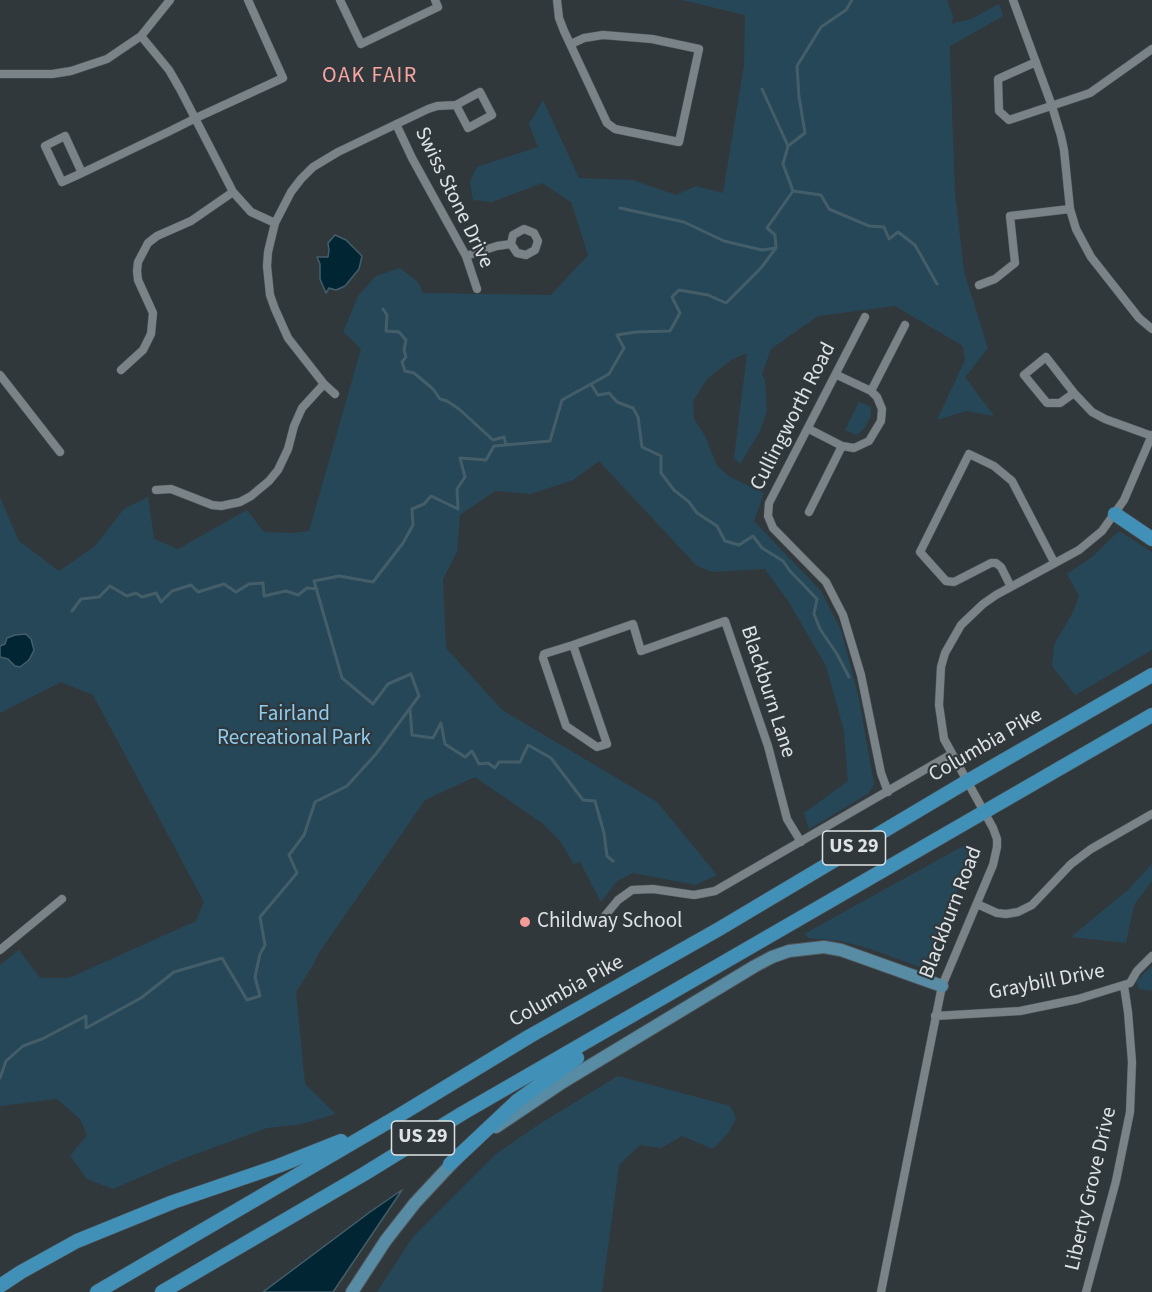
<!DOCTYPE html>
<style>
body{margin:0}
canvas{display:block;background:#30383c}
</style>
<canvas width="1152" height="1292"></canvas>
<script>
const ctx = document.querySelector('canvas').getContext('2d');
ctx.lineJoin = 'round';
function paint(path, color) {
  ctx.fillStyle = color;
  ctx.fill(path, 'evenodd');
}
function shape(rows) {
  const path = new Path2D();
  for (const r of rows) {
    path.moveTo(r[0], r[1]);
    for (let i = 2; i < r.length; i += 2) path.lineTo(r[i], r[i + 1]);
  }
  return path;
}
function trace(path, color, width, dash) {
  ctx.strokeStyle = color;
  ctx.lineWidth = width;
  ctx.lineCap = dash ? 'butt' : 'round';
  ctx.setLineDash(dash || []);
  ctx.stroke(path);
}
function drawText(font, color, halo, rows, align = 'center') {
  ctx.font = font + ' "Source Sans 3",sans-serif';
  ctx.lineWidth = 4.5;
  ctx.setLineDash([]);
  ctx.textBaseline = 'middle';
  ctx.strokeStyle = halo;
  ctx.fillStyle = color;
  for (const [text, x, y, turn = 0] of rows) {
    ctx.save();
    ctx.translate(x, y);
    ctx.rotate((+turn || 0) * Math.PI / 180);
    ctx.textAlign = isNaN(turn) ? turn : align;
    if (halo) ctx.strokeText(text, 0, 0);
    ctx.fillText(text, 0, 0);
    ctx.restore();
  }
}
paint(shape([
 [682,0,947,0,953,16,952,24,971,19,999,4,1003,16,950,46,950,56,955,193,964,272,988,348,965,377,994,416,966,411,937,420,965,360,963,346,895,306,818,316,771,349,762,374,765,380,767,411,760,431,740,464,734,458,747,353,731,360,707,379,693,401,694,419,705,436,717,466,730,477,764,493,754,521,821,591,841,630,859,699,874,784,869,793,809,829,804,813,848,781,844,731,826,666,788,601,765,569,712,572,696,565,599,461,573,480,531,494,495,491,460,515,457,552,443,579,446,648,502,710,657,802,717,875,696,885,633,873,617,881,601,902,580,862,574,864,560,841,542,823,475,777,425,800,318,954,313,965,296,992,305,1084,336,1114,302,1124,267,1128,182,1159,113,1189,87,1179,70,1156,87,1135,80,1119,57,1099,0,1106,0,965,19,950,40,978,69,978,196,921,204,902,93,695,61,682,0,713,0,497,19,541,59,571,95,546,124,509,148,497,154,539,178,549,247,510,264,532,293,533,309,531,361,349,343,332,358,296,376,276,400,268,418,282,423,293,551,295,588,255,571,202,542,183,492,202,473,200,470,182,477,167,538,147,529,124,543,100,579,178,633,180,676,195,696,186,723,193,744,66,745,15],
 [859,402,871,407,871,416,863,430,856,435,845,430],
 [1119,531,1152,552,1152,650,1075,695,1052,666,1054,645,1073,612,1079,596,1067,574,1092,557],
 [967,844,971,855,970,867,951,902,931,971,868,948,840,941,809,938,804,934],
 [1152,864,1152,881,1134,905,1126,943,1071,937,1129,889],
 [1152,966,1152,991,1139,989,1136,981],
 [618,1076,730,1106,736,1118,729,1132,713,1149,682,1136,661,1148,640,1145,619,1165,602,1292,377,1292,413,1237,496,1154,538,1125]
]), '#264758');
const water = shape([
 [335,235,346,240,362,256,359,269,345,286,336,290,329,288,326,293,320,279,320,264,317,257,328,257,329,250,328,243,335,235],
 [26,634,31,639,34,650,29,660,20,667,15,666,8,659,0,657,0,646,5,644,7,638,15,635,26,634],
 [402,1190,333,1292,263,1292,370,1212,402,1190]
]);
paint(water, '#022534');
trace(water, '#445e69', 1.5);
trace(shape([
 [762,89,788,146,805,133,799,97,797,66,821,27,846,10,852,0],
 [788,146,783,164,793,191,821,195,829,209,869,226,884,227,889,239,898,232,915,245,937,284],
 [620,208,684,222,724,241,762,250,776,248],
 [383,309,387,315,386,331,399,332,406,340,404,350,406,357,402,362,405,371,414,373,433,389,440,399,447,401,459,409,493,440,504,437,506,445],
 [591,384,598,395,609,393,617,402,633,408,638,417,642,447,661,456,661,473,674,490,689,502,697,513,717,526,725,541,739,545,753,536,762,548,783,561,790,571,817,599,814,614,820,629,837,654,849,677],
 [72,611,81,599,99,597,110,586,127,596,136,593,142,597,156,593,161,602,172,591,191,585,198,592,224,584,236,592,249,584,263,583,264,596,286,591,298,595,307,588,317,589],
 [410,708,412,735,433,738,441,723,445,744,465,757,472,751,479,764,488,763,495,768,499,762,520,762,528,745,551,758,583,800,595,801,604,833,607,856,613,861],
 [0,1078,6,1061,23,1046,42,1039,86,1016,86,1028,141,998,174,972,222,958,247,1000,260,996,255,977,260,954,265,945,260,917,297,873,289,855,304,835,315,802,347,786,376,754,419,696,411,674,388,684,373,704,342,678,314,581,339,576,373,582,403,543,413,525,412,509,424,504,431,496,458,509,457,489,465,477,460,458,486,460,494,446,550,441,562,400,609,374,624,348,617,335,636,332,670,331,680,313,672,297,679,290,708,295,726,303,761,268,776,248,775,235,767,228,793,191]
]), '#445e69', 3);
const street = shape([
 [340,0,361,44,438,7,435,0],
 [557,0,559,18,564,31,607,123,615,129,679,142,699,49,652,39,603,35,584,38,571,44],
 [1013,0,1052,106,1061,136,1064,150,1070,209,1076,229,1091,257,1139,318,1152,329],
 [141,36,169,70,180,89,233,192,251,212,275,223],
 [1036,62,998,79,999,111,1009,120,1090,93,1152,49],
 [0,74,52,74,71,71,107,59,141,36,170,0],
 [396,124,412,158,466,256,477,289],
 [82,173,65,136,45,146,62,182,82,173,170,131,196,118,283,78,248,0],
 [466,256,497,246,511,244,517,253,526,255,535,250,538,241,534,233,524,229,513,235,511,244],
 [979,285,995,279,1015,263,1010,216,1070,209],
 [865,317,769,503,768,516,773,528,826,582,843,615,861,675,881,773,888,792],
 [121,370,143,350,151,334,153,313,138,280,137,271,138,262,148,243,157,236,191,221,233,192],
 [0,375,60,452],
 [871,391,905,325],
 [1074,393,1046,357,1024,375,1047,403,1060,403,1074,393,1092,412,1105,419,1152,436],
 [335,394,324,384,288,338,275,309,270,295,267,266,268,252,275,223,291,192,301,179,313,167,338,152,428,109,437,106,456,105,480,92,492,115,468,128,456,105],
 [809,429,842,446,854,448,869,441,881,421,882,409,877,397,871,391,837,375],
 [156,490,171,489,212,505,221,506,240,502,251,496,269,481,278,470,288,449,294,426,302,408,324,384],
 [809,512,842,446],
 [1011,587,1001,567,996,563,991,563,954,582,946,581,920,552,969,454,994,466,1012,481,1054,562],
 [573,645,544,654,543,658,566,726,597,747,607,744,573,645,633,624,641,651,725,621,768,746,787,819,801,842],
 [977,904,997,913,1006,914,1018,912,1032,905,1071,864,1091,849,1152,814],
 [599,923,618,900,632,890,653,889,694,895,715,891,950,755],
 [0,950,62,899],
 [935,1016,1020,1011,1078,999,1130,983,1137,971,1152,956],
 [881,1292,942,986,993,865,997,847,997,839,993,828,944,739,939,705,941,667,945,653,961,625,983,604,996,595,1079,550,1102,531,1124,500,1152,435],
 [1086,1292,1116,1181,1130,1112,1132,1062,1128,1012,1124,986]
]);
const primary = shape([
 [496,1127,563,1082,755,966,772,957,789,951,824,947,841,950,942,986],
 [352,1292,386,1240,415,1203,456,1159]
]);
const highway = shape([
 [1115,514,1152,539],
 [450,1164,517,1101,577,1058],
 [0,1286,21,1272,77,1241,173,1202,278,1166,341,1141],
 [97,1292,395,1118,530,1036,719,929,966,782,1152,675],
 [162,1292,364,1174,463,1113,1152,715]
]);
trace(street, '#50565a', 9);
trace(primary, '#50565a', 14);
trace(highway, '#50565a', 15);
trace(street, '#7a8387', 8);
trace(primary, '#588ba4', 12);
trace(highway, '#4190b7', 14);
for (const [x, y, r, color] of [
 [525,922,6,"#f59b97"]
]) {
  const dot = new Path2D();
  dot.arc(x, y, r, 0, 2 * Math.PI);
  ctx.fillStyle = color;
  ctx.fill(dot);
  trace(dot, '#30383c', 2);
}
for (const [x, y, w] of [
 [854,848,63],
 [423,1138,63]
]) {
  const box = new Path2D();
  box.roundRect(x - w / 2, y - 17, w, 34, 4.5);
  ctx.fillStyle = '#30383c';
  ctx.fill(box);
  trace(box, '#dfe3e6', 1.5);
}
drawText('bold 20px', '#dfe3e6', null, [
 ["US 29",854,848],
 ["US 29",423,1138]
]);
drawText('21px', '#dfe3e6', '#30383c', [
 ["Swiss Stone Drive",453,198,64],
 ["Cullingworth Road",794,417,-63],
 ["Blackburn Lane",767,692,72],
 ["Columbia Pike",986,746,-30],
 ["Blackburn Road",952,913,-69],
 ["Graybill Drive",1047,983,-11],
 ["Columbia Pike",567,992,-29],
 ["Liberty Grove Drive",1092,1189,-77]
]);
drawText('21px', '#8ecced', '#30383c', [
 ["Fairland",294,715],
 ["Recreational Park",294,739]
]);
drawText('21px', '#dfe3e6', '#30383c', [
 ["Childway School",537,922]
], 'left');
ctx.letterSpacing = '1.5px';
drawText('22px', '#f9a5a1', '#30383c', [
 ["OAK FAIR",370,77]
]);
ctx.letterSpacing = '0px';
</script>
